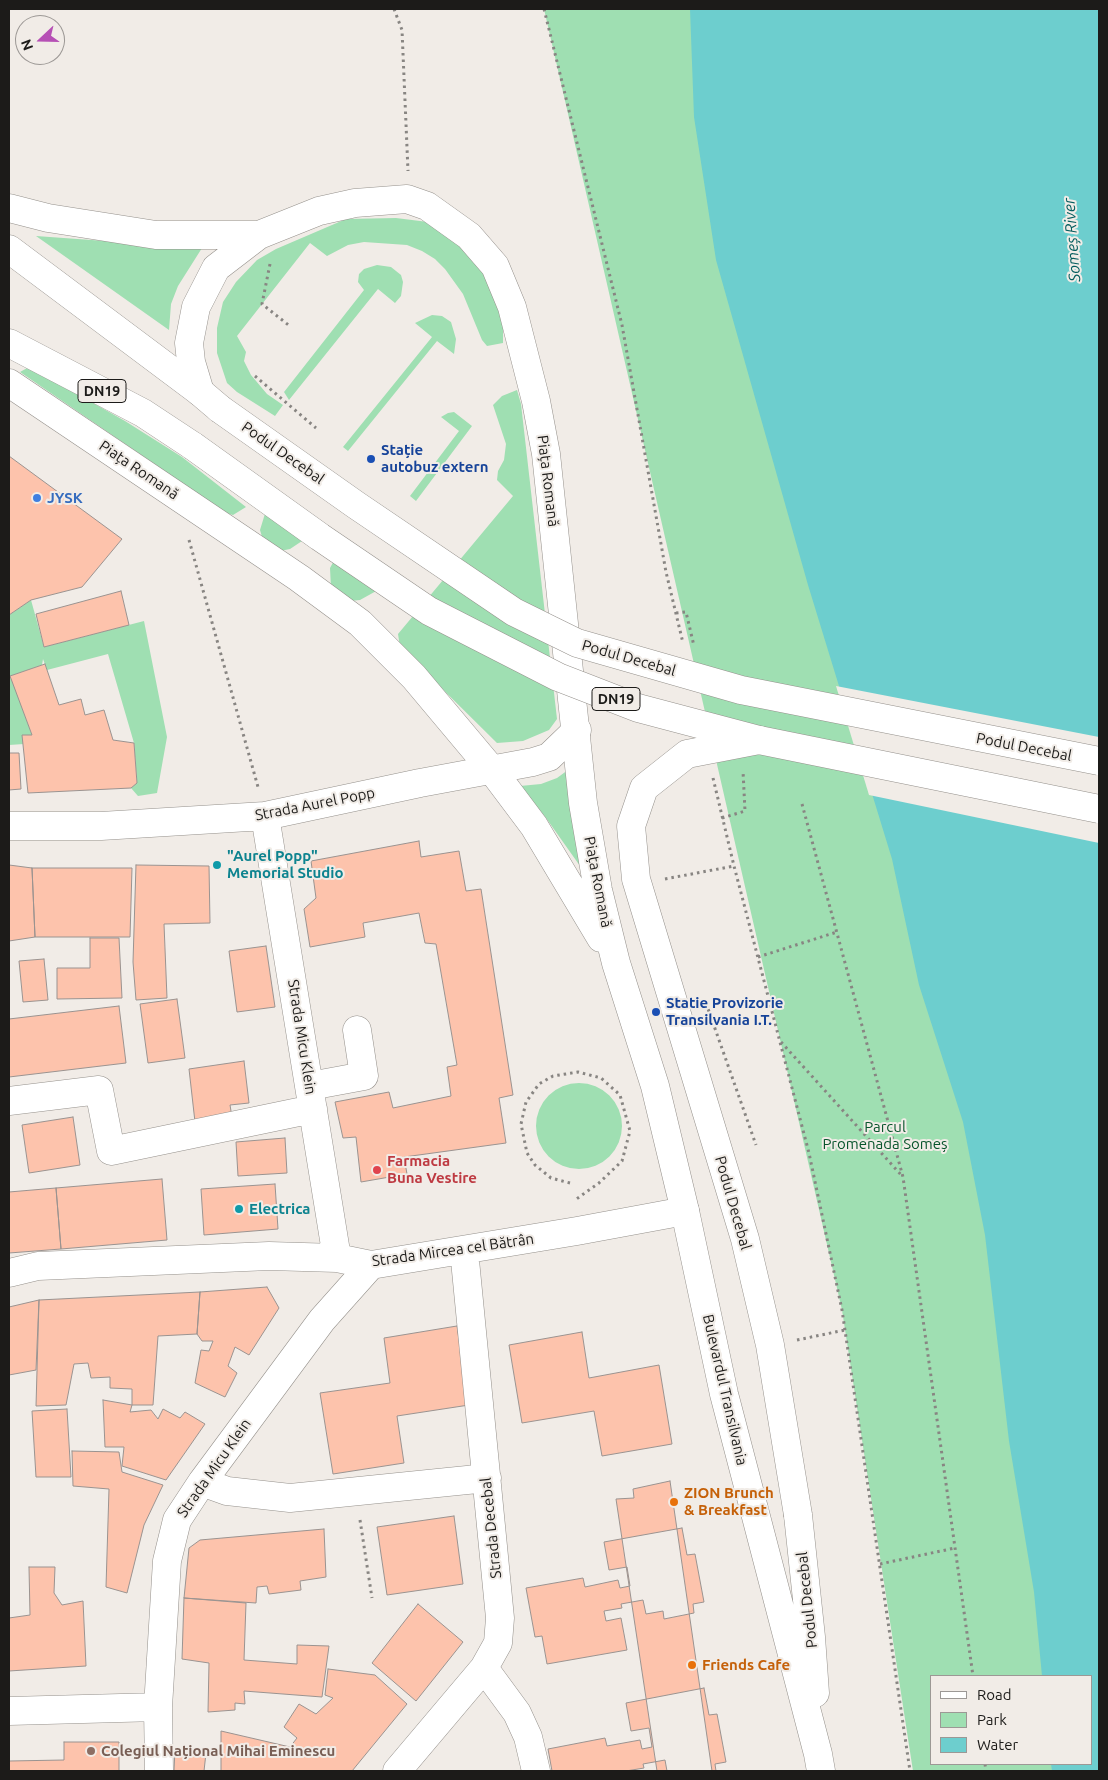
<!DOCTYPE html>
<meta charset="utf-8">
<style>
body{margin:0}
#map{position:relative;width:1108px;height:1780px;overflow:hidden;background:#f1ece7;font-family:Ubuntu,sans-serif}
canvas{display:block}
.frame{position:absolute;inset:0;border:10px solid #1c1b19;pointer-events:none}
.legend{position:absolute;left:930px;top:1675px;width:162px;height:90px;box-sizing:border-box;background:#f1ece7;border:1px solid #9c9895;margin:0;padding:6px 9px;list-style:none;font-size:15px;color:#1c1b19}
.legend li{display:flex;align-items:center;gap:10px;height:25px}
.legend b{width:25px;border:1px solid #9c9895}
.north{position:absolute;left:15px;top:15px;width:50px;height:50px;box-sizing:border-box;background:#f1ece7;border:1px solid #9c9895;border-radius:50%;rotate:249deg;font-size:14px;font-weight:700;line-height:20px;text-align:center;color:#1c1b19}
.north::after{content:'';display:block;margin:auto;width:18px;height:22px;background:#b650b5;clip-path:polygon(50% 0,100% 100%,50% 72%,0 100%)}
</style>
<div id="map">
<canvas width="1108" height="1780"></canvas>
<div class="frame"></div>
<ul class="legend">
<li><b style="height:6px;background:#fff"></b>Road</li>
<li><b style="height:14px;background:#9fdfb2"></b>Park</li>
<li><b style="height:14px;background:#6dcece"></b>Water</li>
</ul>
<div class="north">N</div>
</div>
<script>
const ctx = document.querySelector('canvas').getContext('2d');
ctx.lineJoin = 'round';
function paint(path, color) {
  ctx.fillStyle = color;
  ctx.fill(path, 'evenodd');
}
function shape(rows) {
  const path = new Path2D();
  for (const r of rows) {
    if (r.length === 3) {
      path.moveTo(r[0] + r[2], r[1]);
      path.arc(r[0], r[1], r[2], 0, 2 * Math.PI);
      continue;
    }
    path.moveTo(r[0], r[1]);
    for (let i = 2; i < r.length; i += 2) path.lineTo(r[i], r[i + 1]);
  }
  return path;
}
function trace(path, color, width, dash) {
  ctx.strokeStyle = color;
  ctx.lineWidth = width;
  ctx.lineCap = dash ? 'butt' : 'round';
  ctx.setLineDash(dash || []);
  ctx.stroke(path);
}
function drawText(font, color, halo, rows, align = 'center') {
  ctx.font = font + ' Ubuntu,sans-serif';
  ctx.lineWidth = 4;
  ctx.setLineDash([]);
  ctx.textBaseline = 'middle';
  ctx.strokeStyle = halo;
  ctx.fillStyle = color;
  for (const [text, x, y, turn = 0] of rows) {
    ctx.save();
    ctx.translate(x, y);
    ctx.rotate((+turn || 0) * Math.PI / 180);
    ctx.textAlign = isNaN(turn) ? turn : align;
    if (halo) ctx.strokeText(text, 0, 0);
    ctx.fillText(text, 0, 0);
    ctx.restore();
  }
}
paint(shape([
 [544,9,1099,9,1099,1771,913,1771,842,1310],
 [932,1676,1092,1676,1092,1764,932,1764],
 [396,218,428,222,455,237,475,260,493,287,503,320,503,343,487,346,482,340,463,294,445,269,435,259,422,251,407,245,364,242,348,245,327,256,310,243,237,336,246,352,244,361,251,375,267,394,283,405,275,416,237,392,227,383,217,353,217,328,223,302,236,282,257,260,276,249,346,219],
 [36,236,202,248,178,286,171,304,169,330],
 [377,265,391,267,401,275,403,282,401,296,395,303,378,289,289,400,284,392,364,290,358,282,359,274,364,269],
 [432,315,442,316,451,322,456,339,454,354,437,341,348,451,343,447,432,337,415,323],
 [29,367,125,421,182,457,246,507,233,515,226,513,20,372],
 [517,390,521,404,557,719,549,730,523,741,497,743,400,647,398,634,513,496,497,480,498,471,504,460,506,444,493,405,502,396],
 [454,412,472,426,416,501,410,496,459,431,441,417,448,413],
 [267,507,305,539,290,549,280,551,263,540,260,530],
 [336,557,378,590,360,600,350,601,331,588,330,568],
 [31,600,44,647,144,621,167,737,157,793,138,796,131,788,137,782,134,743,108,654,47,670,43,659,42,665,11,676,32,735,22,735,24,744,9,745,9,615],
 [572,767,585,873,546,818,520,786,541,784,557,778],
 [579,1126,43]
]), '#9fdfb2');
paint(shape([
 [690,9,1099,9,1099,1771,1052,1771,1051,1764,1092,1764,1092,1676,1042,1676,1034,1592,1009,1441,985,1235,963,1122,919,985,892,859,808,585,716,260,694,117]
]), '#6dcece');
paint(shape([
 [836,686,1099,737,1099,843,869,795]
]), '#f1ece7');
const building = shape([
 [9,456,122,539,82,587,31,600,9,615,9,456],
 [121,591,129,625,44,647,36,614,121,591],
 [45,664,59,705,81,699,85,715,104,710,113,740,134,743,137,783,131,788,28,793,22,735,32,735,10,676,45,664],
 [9,753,19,753,21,789,9,790,9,753],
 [419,841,421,857,459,851,466,891,481,889,513,1095,499,1098,506,1143,404,1157,407,1174,361,1182,356,1137,343,1138,335,1102,389,1092,393,1108,451,1096,447,1067,457,1065,436,944,425,943,419,913,363,923,365,937,310,947,304,909,316,898,311,861,419,841],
 [9,865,32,868,35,937,9,941,9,865],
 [136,865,209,866,210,923,164,924,167,998,136,1000,133,962,136,865],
 [32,868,132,868,130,937,35,937,32,868],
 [90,938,119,938,122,998,57,999,57,968,90,968,90,938],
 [266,946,275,1007,237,1012,229,951,266,946],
 [44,959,48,1000,23,1002,19,961,44,959],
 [177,999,185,1058,148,1063,140,1004,177,999],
 [119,1006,126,1063,9,1077,9,1019,119,1006],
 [244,1061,249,1103,230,1105,232,1117,195,1122,189,1069,244,1061],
 [73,1117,80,1165,29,1173,22,1125,73,1117],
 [285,1138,287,1173,238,1176,236,1142,285,1138],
 [162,1179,167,1240,61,1249,56,1188,162,1179],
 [275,1184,278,1229,204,1235,201,1189,275,1184],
 [56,1188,61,1249,9,1253,9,1192,56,1188],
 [267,1287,279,1308,249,1355,235,1347,228,1366,237,1373,225,1397,195,1383,201,1350,209,1351,213,1341,202,1341,197,1334,200,1292,267,1287],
 [200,1292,197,1334,158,1336,153,1405,132,1405,132,1389,110,1388,110,1377,91,1378,88,1363,74,1364,66,1405,36,1406,39,1300,200,1292],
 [39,1300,36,1370,9,1375,9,1307,39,1300],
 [457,1326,469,1405,397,1416,404,1463,333,1474,320,1393,390,1383,384,1338,457,1326],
 [582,1332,589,1378,659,1365,672,1444,602,1456,594,1411,522,1423,509,1345,582,1332],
 [103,1400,132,1405,130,1412,151,1410,158,1419,163,1409,180,1418,185,1412,205,1424,166,1480,122,1466,124,1447,105,1447,103,1400],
 [67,1409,71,1477,36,1477,32,1411,67,1409],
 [72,1451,119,1452,122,1472,163,1485,144,1525,127,1593,106,1587,109,1489,73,1486,72,1451],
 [670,1481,712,1771,657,1771,616,1499,634,1498,633,1489,670,1481],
 [454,1516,463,1584,387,1595,377,1527,454,1516],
 [682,1528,687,1555,695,1554,704,1602,693,1604,694,1613,664,1619,663,1611,646,1614,643,1600,621,1604,622,1608,604,1611,606,1621,621,1618,627,1650,547,1664,542,1636,535,1637,526,1588,583,1578,585,1587,618,1580,620,1588,630,1586,627,1567,609,1570,604,1542,682,1528],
 [324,1529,326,1577,300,1581,301,1590,269,1594,267,1586,257,1587,256,1603,184,1598,189,1548,200,1540,324,1529],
 [29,1567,55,1567,54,1593,62,1605,83,1601,86,1666,9,1671,9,1618,30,1615,29,1567],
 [184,1598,246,1603,244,1660,297,1664,297,1645,329,1646,322,1697,244,1691,245,1704,235,1703,235,1710,208,1712,209,1663,182,1659,184,1598],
 [418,1604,463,1642,416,1701,372,1663,418,1604],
 [328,1669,375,1675,407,1704,352,1771,221,1771,221,1731,290,1747,297,1738,284,1727,299,1704,316,1714,333,1698,325,1695,328,1669],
 [704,1688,709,1715,717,1714,726,1762,715,1764,716,1771,667,1771,665,1760,643,1764,644,1768,626,1771,552,1771,548,1749,605,1738,607,1746,640,1740,642,1749,652,1747,649,1728,631,1731,626,1703,704,1688],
 [64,1742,119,1742,119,1771,9,1771,9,1761,64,1760,64,1742],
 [175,1748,206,1753,204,1771,174,1771,175,1748]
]);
paint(building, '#fdc3ac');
trace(building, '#9a9390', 1);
const street = shape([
 [265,816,337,1258],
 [9,826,101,826,265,816,420,783,533,762,549,757,577,730],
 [310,1086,364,1076,357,1030],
 [9,1101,99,1090,111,1151,313,1109],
 [9,1273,38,1266,269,1256,337,1258,371,1265,577,1231,685,1211],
 [202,1482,227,1491,290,1498,487,1478],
 [484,1668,517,1713,528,1737,536,1771],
 [9,1711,158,1707],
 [159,1771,158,1707,167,1561,177,1520,202,1482,322,1320,371,1265],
 [397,1771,484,1668,498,1643,500,1618,464,1250]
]);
const secondary = shape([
 [9,208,48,218,156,235,259,235],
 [9,383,299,578,360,623,414,677,492,770,534,826,601,938],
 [200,392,191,362,189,343,196,307,216,268,259,235,319,211,355,203,407,199,427,206,469,236,495,266,512,307,536,401,546,454,583,803,598,890,616,963,655,1086,685,1211,724,1394,818,1754,821,1771],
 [798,1515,811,1637,815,1693]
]);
const primary = shape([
 [9,249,200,392,220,409],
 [9,343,143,413,193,446]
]);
trace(street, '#95918c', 29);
trace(secondary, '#95918c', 29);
trace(primary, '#95918c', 29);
trace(shape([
 [394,9,402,30,408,171],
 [544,9,622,325,666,572,683,643],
 [270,264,262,304,291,327],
 [255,376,316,428],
 [189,540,258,787],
 [676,613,686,612,694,646],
 [713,778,734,866,809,1153,842,1310,910,1771],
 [802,804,903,1177,973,1676],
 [722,818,745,811,743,771],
 [665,879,734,866],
 [758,957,837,932],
 [706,1003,756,1145],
 [781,1042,903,1177],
 [570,1183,551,1178,535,1165,527,1153,521,1124,526,1102,539,1084,553,1076,578,1072,601,1078,620,1095,630,1131,622,1161,599,1183,575,1200],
 [797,1340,845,1330],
 [360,1520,372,1598],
 [880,1564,955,1548],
 [985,1764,986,1771]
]), '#888582', 3, [2.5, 4]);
trace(street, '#fff', 28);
trace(secondary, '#fff', 28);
trace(primary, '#fff', 28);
const secondaryBridge = shape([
 [759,740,687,754,644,788,631,826,636,879,745,1239,770,1345,798,1515]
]);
const primaryBridge = shape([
 [220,409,356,505,514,612,577,643,741,690,1099,761],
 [193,446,320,537,429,611,558,677,638,708,759,740,1099,809]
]);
trace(secondaryBridge, '#95918c', 29, []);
trace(primaryBridge, '#95918c', 29, []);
trace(secondaryBridge, '#fff', 28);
trace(primaryBridge, '#fff', 28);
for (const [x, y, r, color] of [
 [371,459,5,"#1a4fb4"],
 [37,498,5,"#3f7fe0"],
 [217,865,5,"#0f9aa8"],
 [656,1012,5,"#1a4fb4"],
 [377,1170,5,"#e0444e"],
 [239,1209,5,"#0f9aa8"],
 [674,1502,5,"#e8710a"],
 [692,1665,5,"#e8710a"],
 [91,1751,5,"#8d6e63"]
]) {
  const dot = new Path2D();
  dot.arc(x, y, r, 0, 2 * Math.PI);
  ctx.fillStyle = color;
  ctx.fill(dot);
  trace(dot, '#f1ece7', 2);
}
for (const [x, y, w] of [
 [102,391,48],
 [616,699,48]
]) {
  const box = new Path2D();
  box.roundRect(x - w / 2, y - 11.5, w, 23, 4);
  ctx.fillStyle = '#f1ece7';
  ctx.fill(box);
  trace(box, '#1c1b19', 1);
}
drawText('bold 14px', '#1c1b19', null, [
 ["DN19",102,391],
 ["DN19",616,699]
]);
drawText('bold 15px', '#164399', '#f1ece7', [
 ["Stație",381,450],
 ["autobuz extern",381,467],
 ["Statie Provizorie",666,1003],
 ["Transilvania I.T.",666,1020]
], 'left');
drawText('15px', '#1c1b19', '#f1ece7', [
 ["Podul Decebal",283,453,35],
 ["Piața Romană",139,470,34],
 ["Piața Romană",548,481,83],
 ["Podul Decebal",629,658,16],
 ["Podul Decebal",1024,747,11],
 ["Strada Aurel Popp",315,804,-11],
 ["Piața Romană",598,882,79],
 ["Strada Micu Klein",302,1037,81],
 ["Podul Decebal",733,1203,74],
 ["Strada Mircea cel Bătrân",453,1250,-8],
 ["Bulevardul Transilvania",725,1390,77],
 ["Strada Micu Klein",214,1468,-55],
 ["Strada Decebal",491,1528,-96],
 ["Podul Decebal",807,1600,-96]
]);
drawText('bold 15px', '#366cbe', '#f1ece7', [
 ["JYSK",47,498]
], 'left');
drawText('bold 15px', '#0d838f', '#f1ece7', [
 ["\"Aurel Popp\"",227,856],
 ["Memorial Studio",227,873],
 ["Electrica",249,1209]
], 'left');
drawText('15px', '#08552c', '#f1ece7', [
 ["Parcul",885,1127],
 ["Promenada Someș",885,1144]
]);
drawText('bold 15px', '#be3a42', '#f1ece7', [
 ["Farmacia",387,1161],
 ["Buna Vestire",387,1178]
], 'left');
drawText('bold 15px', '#c56008', '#f1ece7', [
 ["ZION Brunch",684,1493],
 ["& Breakfast",684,1510],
 ["Friends Cafe",702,1665]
], 'left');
drawText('bold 15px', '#785e54', '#f1ece7', [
 ["Colegiul Național Mihai Eminescu",101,1751]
], 'left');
drawText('italic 16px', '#055d5e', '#f1ece7', [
 ["Someș River",1072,240,-94]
]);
</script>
